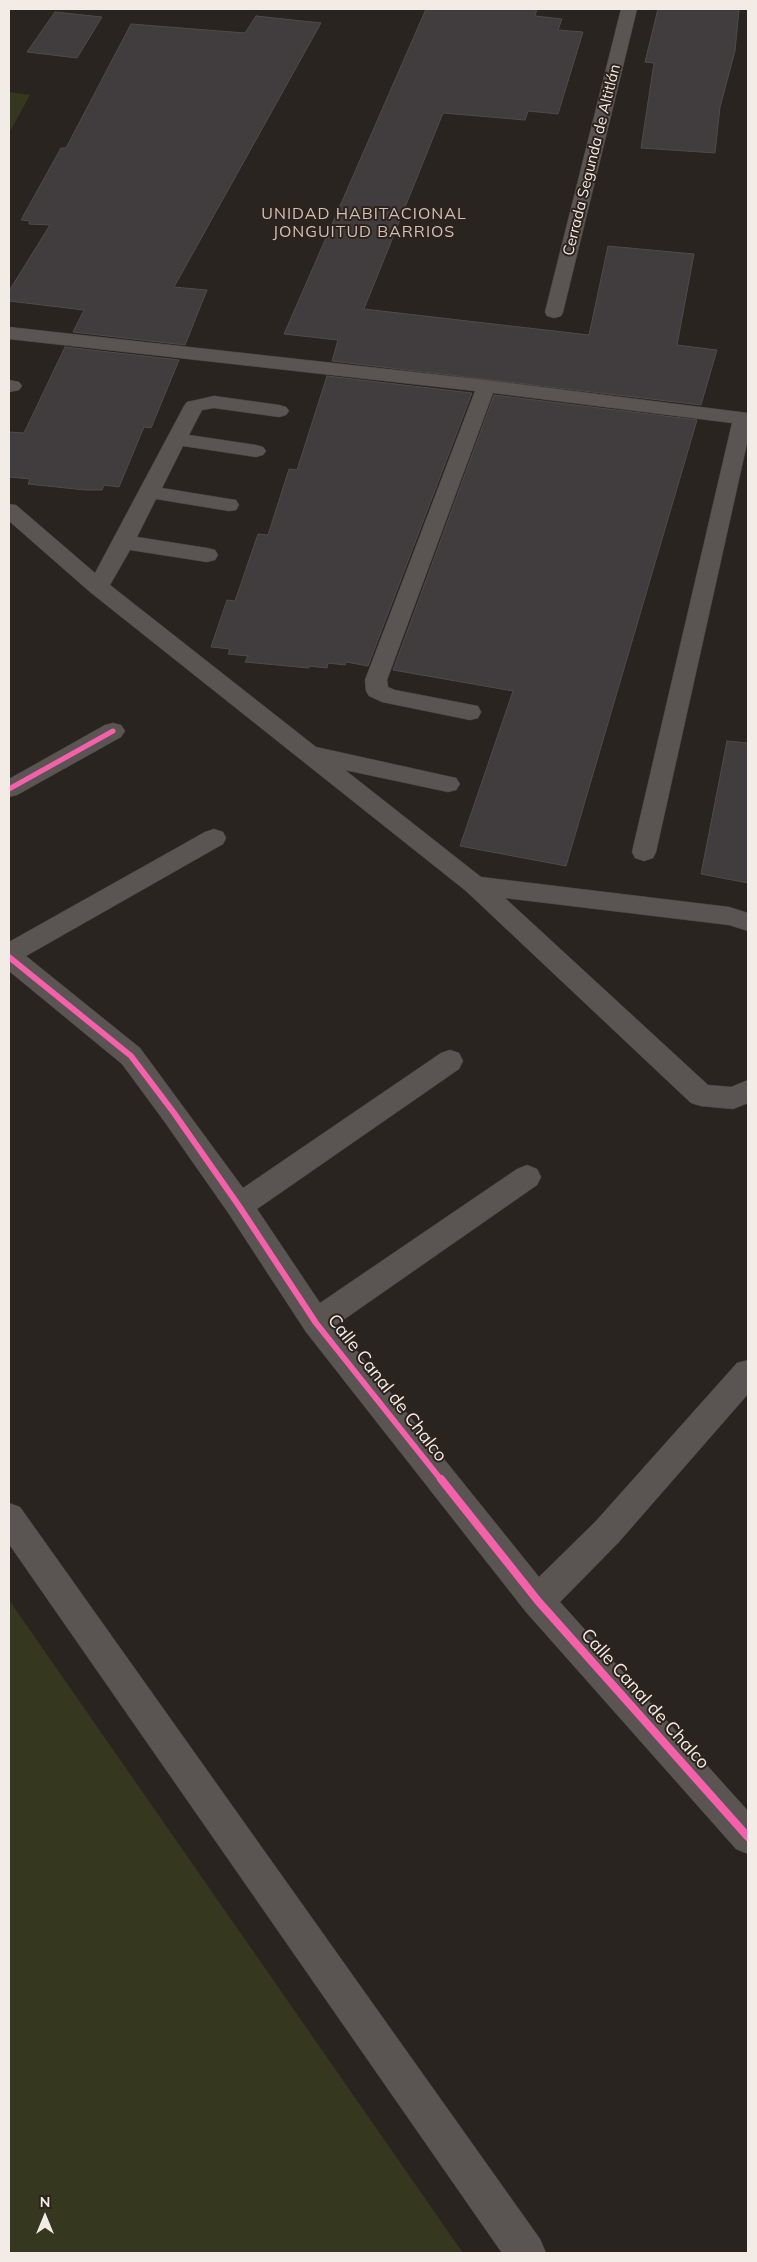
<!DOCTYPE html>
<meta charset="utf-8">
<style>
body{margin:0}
#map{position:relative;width:757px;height:2262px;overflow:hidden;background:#2a2420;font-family:Mulish,sans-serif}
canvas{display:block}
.frame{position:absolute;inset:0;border:10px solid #f3ebe6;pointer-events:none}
.north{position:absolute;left:20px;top:2192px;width:50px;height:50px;-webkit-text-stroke:4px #2e231c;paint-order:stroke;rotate:0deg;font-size:14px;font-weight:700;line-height:20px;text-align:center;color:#f3ebe6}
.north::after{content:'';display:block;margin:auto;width:18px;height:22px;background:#f3ebe6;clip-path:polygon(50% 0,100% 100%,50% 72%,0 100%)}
</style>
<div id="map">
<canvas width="757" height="2262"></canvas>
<div class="frame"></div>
<div class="north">N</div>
</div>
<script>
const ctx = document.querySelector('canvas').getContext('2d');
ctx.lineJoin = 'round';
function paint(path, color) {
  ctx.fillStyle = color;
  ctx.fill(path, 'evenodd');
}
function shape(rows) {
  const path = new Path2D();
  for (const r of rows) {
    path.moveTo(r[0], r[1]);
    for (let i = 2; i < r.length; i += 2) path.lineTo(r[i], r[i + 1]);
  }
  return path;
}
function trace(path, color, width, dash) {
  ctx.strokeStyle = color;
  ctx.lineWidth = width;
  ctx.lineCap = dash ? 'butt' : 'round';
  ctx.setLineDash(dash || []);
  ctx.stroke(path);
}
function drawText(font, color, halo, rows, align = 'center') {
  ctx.font = font + ' Mulish,sans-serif';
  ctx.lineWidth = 4;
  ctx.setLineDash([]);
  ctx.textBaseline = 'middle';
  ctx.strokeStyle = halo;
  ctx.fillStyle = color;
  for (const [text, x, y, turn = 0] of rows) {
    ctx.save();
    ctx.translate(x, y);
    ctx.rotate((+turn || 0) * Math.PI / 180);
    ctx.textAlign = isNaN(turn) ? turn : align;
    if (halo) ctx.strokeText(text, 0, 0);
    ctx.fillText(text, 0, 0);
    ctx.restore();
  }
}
paint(shape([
 [9,92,30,95,9,133],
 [9,1600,463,2253,9,2253]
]), '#35371f');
const building = shape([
 [426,9,537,9,535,16,562,19,558,30,583,32,558,114,528,111,525,120,443,113,364,309,589,335,608,246,694,254,677,345,717,350,701,405,332,361,338,340,284,334,426,9],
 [658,9,739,9,735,51,720,107,715,153,641,148,654,63,645,62,658,9],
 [55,12,102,17,77,58,27,52,55,12],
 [256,16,321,23,174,287,207,290,185,345,73,332,84,310,9,301,9,291,50,225,29,224,30,221,21,220,61,148,66,148,131,24,245,33,256,16],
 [65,347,179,360,151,428,144,427,119,487,104,485,102,490,85,490,28,484,30,479,9,477,9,432,24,433,65,347],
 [327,376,472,393,368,666,346,662,345,665,328,663,327,668,309,666,309,668,245,662,248,656,228,654,230,649,211,647,227,600,235,601,258,534,268,535,289,469,297,470,327,376],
 [494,395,697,420,566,866,460,846,513,691,393,670,494,395],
 [727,741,748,743,748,883,701,874,727,741]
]);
paint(building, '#413c3d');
trace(building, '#4f4b4b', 1);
const service = shape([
 [621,9,637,9,563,312,561,316,554,318,547,316,545,312,621,9],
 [9,327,486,380,748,413,748,439,656,852,653,858,644,861,635,858,632,852,732,423,493,393,387,680,388,687,395,690,478,706,481,712,478,718,470,720,382,702,369,696,366,691,365,680,475,391,9,339,9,327],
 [9,380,19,382,22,386,19,390,9,392,9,380],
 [214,396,279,405,286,407,289,411,286,415,279,417,214,408,202,410,189,435,256,445,263,447,266,451,263,455,256,457,183,446,162,488,229,499,236,500,239,505,236,510,229,511,156,499,137,537,207,548,215,550,218,555,215,560,207,562,130,550,110,585,316,747,456,778,460,784,456,790,448,792,345,770,481,877,729,907,748,913,748,931,729,925,505,898,708,1085,731,1087,748,1080,748,1103,733,1109,701,1106,691,1103,466,891,90,592,9,521,9,504,16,505,95,573,184,406,187,402,214,396],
 [9,1503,20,1507,540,2239,546,2253,502,2253,9,1544,9,1503]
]);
const minor = shape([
 [113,723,121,725,125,731,121,737,17,795,9,797,9,779,105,725,113,723],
 [214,829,223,832,226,838,223,844,26,956,140,1048,243,1188,441,1053,450,1050,459,1053,463,1061,459,1069,257,1209,320,1303,517,1169,527,1165,537,1169,541,1177,537,1185,336,1325,539,1577,596,1521,737,1363,748,1360,748,1394,618,1543,560,1602,748,1811,748,1854,736,1849,526,1612,306,1332,229,1214,164,1121,122,1064,9,971,9,942,205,832,214,829]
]);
trace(service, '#47413e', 1);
trace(minor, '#47413e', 1);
paint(service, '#5a5452');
paint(minor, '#5a5452');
trace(shape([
 [9,789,113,731]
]), '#f560ab', 5);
trace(shape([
 [9,957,131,1056,174,1113,239,1206,316,1323,442,1481]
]), '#f560ab', 6);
trace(shape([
 [441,1479,538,1601,748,1837]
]), '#f560ab', 8);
drawText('15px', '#f3ebe6', '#2e231c', [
 ["Cerrada Segunda de Altitlán",592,160,-76]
]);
ctx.letterSpacing = '1px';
drawText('16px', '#d0c1b8', '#2e231c', [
 ["UNIDAD HABITACIONAL",364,214],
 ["JONGUITUD BARRIOS",364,232]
]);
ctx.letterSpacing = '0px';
drawText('18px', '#f3ebe6', '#2e231c', [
 ["Calle Canal de Chalco",387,1388,52],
 ["Calle Canal de Chalco",645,1699,48]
]);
</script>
